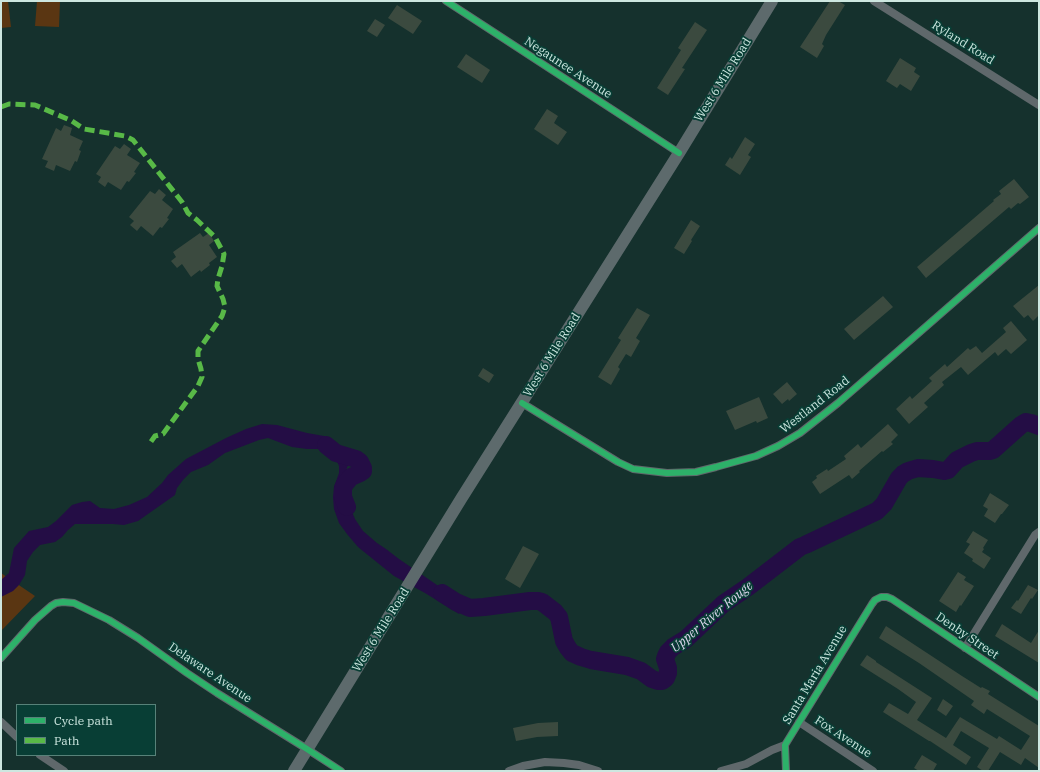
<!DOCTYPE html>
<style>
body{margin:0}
#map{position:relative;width:1040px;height:772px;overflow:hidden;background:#15312d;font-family:"IBM Plex Serif",serif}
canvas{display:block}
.frame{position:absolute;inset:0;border:2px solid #cde7e0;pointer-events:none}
.legend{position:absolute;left:16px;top:704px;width:140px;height:52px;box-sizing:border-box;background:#083e35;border:1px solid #578279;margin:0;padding:5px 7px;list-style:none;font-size:12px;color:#cde7e0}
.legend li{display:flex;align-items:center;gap:8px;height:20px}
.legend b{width:20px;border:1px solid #578279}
</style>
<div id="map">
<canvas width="1040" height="772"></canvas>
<div class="frame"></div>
<ul class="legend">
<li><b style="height:5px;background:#2db169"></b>Cycle path</li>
<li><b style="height:5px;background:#58b947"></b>Path</li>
</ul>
</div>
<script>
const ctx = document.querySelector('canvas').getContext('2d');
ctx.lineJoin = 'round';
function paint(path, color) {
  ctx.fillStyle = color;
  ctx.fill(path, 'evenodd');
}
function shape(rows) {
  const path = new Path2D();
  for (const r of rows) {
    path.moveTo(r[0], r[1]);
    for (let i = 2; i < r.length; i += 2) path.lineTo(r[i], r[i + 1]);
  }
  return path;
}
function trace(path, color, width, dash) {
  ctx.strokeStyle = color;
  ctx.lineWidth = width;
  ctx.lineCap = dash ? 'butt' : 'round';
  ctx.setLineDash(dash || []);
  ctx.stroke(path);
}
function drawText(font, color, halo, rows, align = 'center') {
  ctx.font = font + ' "IBM Plex Serif",serif';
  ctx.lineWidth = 3.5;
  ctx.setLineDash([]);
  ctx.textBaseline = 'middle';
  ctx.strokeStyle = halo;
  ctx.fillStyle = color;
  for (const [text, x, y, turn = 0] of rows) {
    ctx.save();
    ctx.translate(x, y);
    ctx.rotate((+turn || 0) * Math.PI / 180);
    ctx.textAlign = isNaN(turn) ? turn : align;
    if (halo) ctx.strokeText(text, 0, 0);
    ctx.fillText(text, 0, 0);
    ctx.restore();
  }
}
paint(shape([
 [1,1,8,1,11,27,1,28],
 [37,1,60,1,59,27,35,26],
 [1,573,35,596,1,631]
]), '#5a3612');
paint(shape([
 [262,424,277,425,307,433,324,436,340,448,347,451,349,463,344,475,347,493,350,507,355,519,363,531,377,543,386,549,399,559,437,585,465,602,459,614,425,593,394,576,358,547,347,534,339,523,334,509,333,497,334,487,339,473,339,466,336,459,330,453,320,449,307,449,292,447,268,438,259,440,225,453,208,465,191,472,183,480,177,488,175,495,138,521,124,525,113,524,75,524,68,530,62,537,55,542,40,545,33,552,27,561,25,575,19,585,13,591,1,597,1,580,9,573,14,548,29,531,48,527,56,521,72,505,82,502,90,501,100,508,114,509,129,505,147,497,162,483,168,475,186,459,226,438,246,429]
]), '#240d45');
trace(shape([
 [326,445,336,453,356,459,360,462,363,468,363,471,360,473,351,477,345,484,343,488,343,497,347,507],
 [442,593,456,602,470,608,484,607,530,601,538,601,542,602,555,612,559,617,564,641,568,648,572,653,581,657,591,660,627,666,641,671,652,679,658,681,662,681,666,678,668,673,668,668,665,659,666,656,668,652,673,647,686,639,723,604,748,587,800,547,805,545,877,511,884,504,899,478,903,474,908,471,918,468,933,469,944,471,948,470,957,460,971,453,977,451,990,451,993,450,1021,425,1026,422,1031,423,1039,426]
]), '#240d45', 18);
paint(shape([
 [830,1,838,1,845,5,826,35,822,44,824,46,817,58,800,47],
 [397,5,422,21,413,34,388,18],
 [375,19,385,25,377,37,367,31],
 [695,22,707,30,682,68,685,69,668,95,657,88,681,50,678,48],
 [466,54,490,70,482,83,457,67],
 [900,58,916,68,914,72,920,76,911,91,900,84,897,88,886,81],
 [547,109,558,116,554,123,567,132,558,145,534,129],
 [64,125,72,128,70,135,83,141,79,150,81,151,77,162,75,161,70,171,56,165,54,171,45,167,48,161,42,159,56,128,61,131],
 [745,137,755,144,748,155,751,157,740,175,725,165,730,157,732,159],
 [124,144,131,149,127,155,140,163,134,172,136,173,129,182,127,181,121,190,108,182,105,187,98,182,101,177,96,174,115,146,120,149],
 [1014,179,1029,197,1020,204,1018,203,1011,209,1009,207,926,278,917,267,994,201,993,200,1001,194,999,191],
 [159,189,166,195,162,200,173,209,167,218,169,219,162,228,160,227,153,236,141,226,137,231,130,225,134,221,129,217,150,191,155,194],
 [691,220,700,226,691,240,692,241,684,254,674,248],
 [200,233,203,237,209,233,214,241,209,245,217,257,209,263,210,265,201,272,200,270,191,277,182,264,177,268,171,261,176,257,173,252],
 [1039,285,1039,315,1033,321,1028,315,1024,318,1013,306],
 [883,296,893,307,854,340,844,329],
 [637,308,650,315,636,338,640,341,631,357,626,354,618,367,620,369,611,385,598,377,621,340,618,338],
 [1011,321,1027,340,1011,354,1006,349,998,356,995,352,968,375,961,367,942,382,944,385,924,403,928,407,909,424,896,409,910,396,912,399,932,381,929,378,945,364,947,367,968,348,970,350,976,346,982,353,1006,332,1003,328],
 [483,368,494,375,489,383,478,376],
 [787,382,797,394,789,401,788,399,782,404,773,394],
 [759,397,768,418,757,423,756,421,735,430,726,411],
 [888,424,898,435,891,442,893,444,883,452,882,451,859,471,860,472,852,479,849,475,820,494,812,482,817,478,816,476,827,469,828,471,846,459,844,456,858,444,861,448],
 [990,493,1009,505,1002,514,1001,514,995,523,984,516,988,509,983,506],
 [973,531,988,540,983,548,984,549,982,552,991,558,984,569,972,561,973,559,964,553,970,544,966,542],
 [523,546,539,554,520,588,505,579],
 [958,572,966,577,964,580,974,586,961,606,960,605,956,612,939,601],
 [1028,585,1038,590,1032,599,1031,598,1021,614,1011,608,1017,600,1018,601],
 [1002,624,1031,643,1039,630,1039,663,995,636],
 [886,626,962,676,981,688,982,687,990,691,988,694,1039,726,1039,768,1025,758,1021,765,1000,752,988,771,983,771,977,767,989,748,961,731,953,745,971,757,966,765,930,741,929,741,883,712,889,703,908,714,916,702,898,689,860,665,867,655,876,661,876,662,932,698,917,720,946,738,960,717,997,739,999,736,1021,750,1030,736,987,709,984,714,971,705,974,701,919,663,879,638],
 [943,699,953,706,946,716,937,710],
 [558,722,558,736,537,737,516,741,513,728,538,723],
 [922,755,937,764,933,771,919,771,914,768]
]), '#3b4a3f');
trace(shape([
 [446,1,679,153],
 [874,1,1039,105],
 [522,403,618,462,633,469,667,473,696,472,716,467,756,456,778,446,800,433,838,403,898,351,1039,228],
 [965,648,1035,535,1039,532],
 [1,658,35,620,51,606,56,603,63,602,74,603,109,620,138,638,187,673,217,693,307,749,341,771],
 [1,722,17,737],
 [799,722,873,771],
 [40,755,64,771],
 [509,771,523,766,545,762,564,763,579,765,598,771],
 [721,771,746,764,772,750,785,745],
 [786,771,785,745,872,604,875,600,881,597,887,597,892,599,1039,697]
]), '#5f686b', 8);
trace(shape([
 [294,771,461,499,679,153,772,1]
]), '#5d6a6c', 12);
trace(shape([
 [1,107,9,104,35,105,72,121,84,129,125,136,133,140,182,202,188,213,197,220,215,237,224,254,222,266,218,279,217,286,223,299,225,307,222,316,198,351,198,359,201,369,202,377,198,386,163,434,155,436,150,443]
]), '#58b947', 5, [10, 5]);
trace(shape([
 [446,1,679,153],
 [522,403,618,462,633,469,667,473,696,472,716,467,756,456,778,446,800,433,838,403,898,351,1039,228],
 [1,658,35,620,51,606,56,603,63,602,74,603,109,620,138,638,187,673,217,693,307,749,341,771],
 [786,771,785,745,872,604,875,600,881,597,887,597,892,599,1039,697]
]), '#2db169', 6);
drawText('12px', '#cde7e0', '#083e35', [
 ["Ryland Road",963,43,32],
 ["Negaunee Avenue",568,68,33],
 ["West 6 Mile Road",723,80,-58],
 ["West 6 Mile Road",552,355,-58],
 ["Westland Road",815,405,-38],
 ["West 6 Mile Road",381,630,-58],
 ["Denby Street",967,636,34],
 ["Delaware Avenue",210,673,34],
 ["Santa Maria Avenue",815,675,-59],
 ["Fox Avenue",843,737,33]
]);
drawText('italic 13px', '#dcd6ed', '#083e35', [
 ["Upper River Rouge",712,617,-40]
]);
</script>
